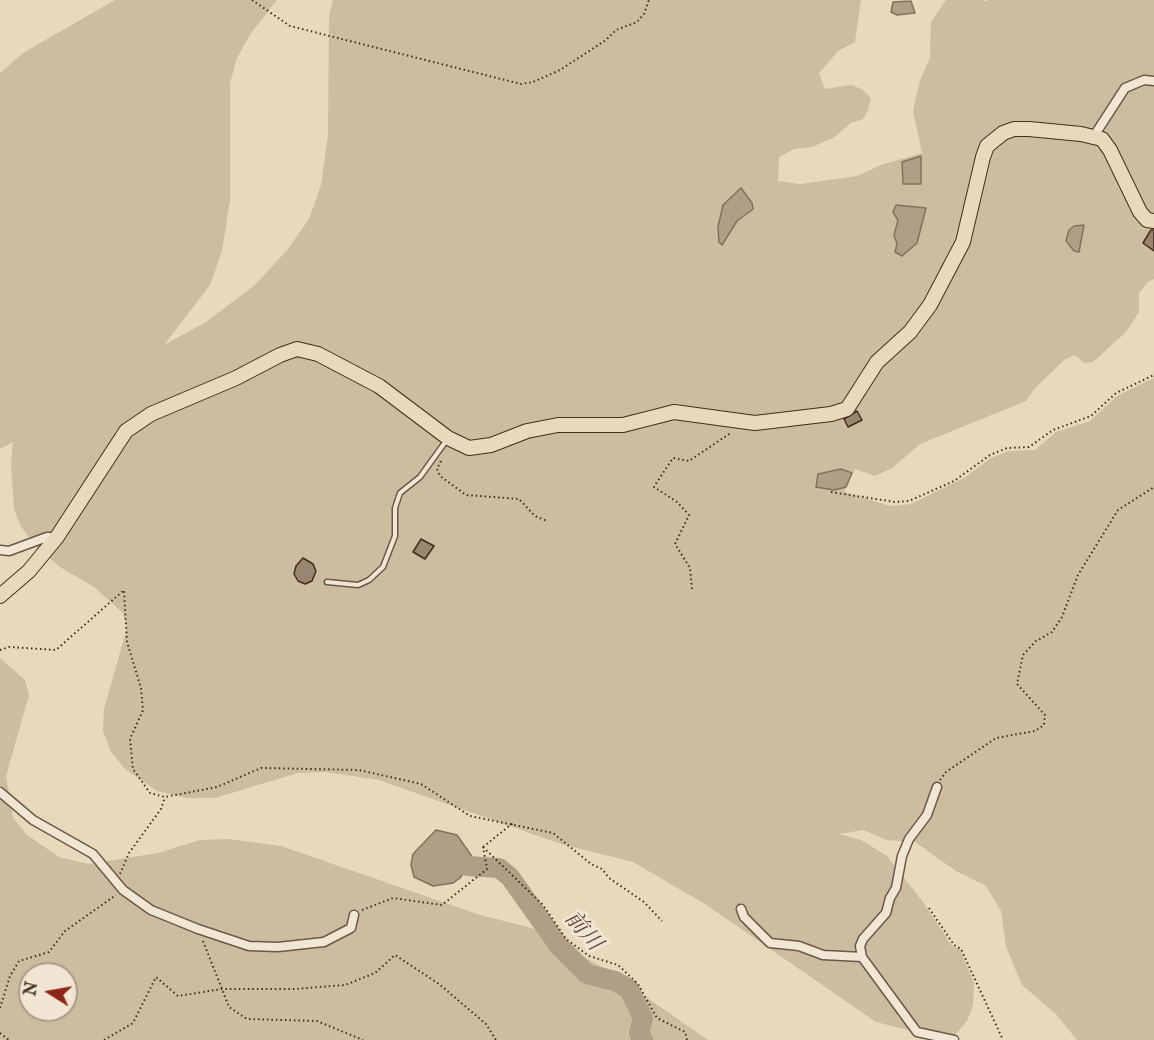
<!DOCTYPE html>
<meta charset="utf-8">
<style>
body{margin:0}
#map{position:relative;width:1154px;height:1040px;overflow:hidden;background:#e8d9bb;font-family:"IM FELL English",serif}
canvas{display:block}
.north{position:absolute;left:18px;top:962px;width:60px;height:60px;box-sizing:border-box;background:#f0e6d3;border:2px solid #ab9c8b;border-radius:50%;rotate:281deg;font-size:16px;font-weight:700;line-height:24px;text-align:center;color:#442c1f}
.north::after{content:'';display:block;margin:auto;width:21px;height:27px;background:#8f2418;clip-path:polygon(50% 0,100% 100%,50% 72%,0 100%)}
</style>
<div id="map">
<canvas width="1154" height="1040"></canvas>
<div class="north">N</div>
</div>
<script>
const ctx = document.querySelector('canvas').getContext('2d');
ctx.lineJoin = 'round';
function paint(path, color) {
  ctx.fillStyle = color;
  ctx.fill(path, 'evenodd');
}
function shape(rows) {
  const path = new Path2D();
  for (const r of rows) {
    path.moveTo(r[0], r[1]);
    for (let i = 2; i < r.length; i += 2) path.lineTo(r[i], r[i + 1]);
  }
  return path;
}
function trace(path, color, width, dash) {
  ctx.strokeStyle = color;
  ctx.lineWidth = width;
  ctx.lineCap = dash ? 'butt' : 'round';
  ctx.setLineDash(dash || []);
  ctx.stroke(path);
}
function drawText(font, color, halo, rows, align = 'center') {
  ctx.font = font + ' "IM FELL English","Noto Serif JP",serif';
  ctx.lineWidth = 6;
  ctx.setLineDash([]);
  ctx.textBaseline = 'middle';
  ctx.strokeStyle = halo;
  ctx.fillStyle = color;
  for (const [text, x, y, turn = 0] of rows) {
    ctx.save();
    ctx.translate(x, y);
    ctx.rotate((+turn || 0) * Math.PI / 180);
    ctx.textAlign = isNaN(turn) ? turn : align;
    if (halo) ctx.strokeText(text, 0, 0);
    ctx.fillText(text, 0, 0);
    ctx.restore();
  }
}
paint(shape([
 [115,0,277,0,251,33,237,58,230,83,230,200,222,251,210,285,164,345,206,322,255,285,288,249,309,219,321,185,328,134,329,16,333,0,861,0,855,42,838,51,819,73,825,89,852,85,863,90,871,98,868,110,863,119,851,123,833,138,812,147,794,149,779,157,778,181,800,184,857,176,881,165,922,153,913,111,920,80,930,58,931,22,946,0,983,0,987,2,988,0,1154,0,1154,279,1148,282,1139,293,1139,312,1126,332,1093,362,1084,363,1075,355,1064,360,1034,389,1026,401,920,444,892,468,875,476,855,469,844,492,890,506,911,504,964,478,991,458,1009,451,1035,450,1056,432,1090,421,1117,396,1154,378,1154,1040,1077,1040,1056,1014,1022,985,1006,947,1001,911,986,886,956,871,915,842,886,840,864,830,839,834,861,840,887,856,923,902,952,946,960,949,974,983,973,1005,967,1021,954,1036,908,1030,876,1022,705,904,633,862,561,844,379,780,326,772,298,773,215,798,187,798,157,791,125,769,111,752,103,731,104,709,127,628,123,613,94,587,60,567,37,548,20,525,14,508,11,465,13,442,0,449,0,73,23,53],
 [0,658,25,680,29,695,6,776,13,818,27,835,59,857,89,864,158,853,200,840,228,839,281,846,477,914,535,929,607,970,708,1040,0,1040],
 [30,974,66,974,66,1010,30,1010]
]), '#ccbca0');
const water = shape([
 [911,1,915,13,897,15,891,12,893,2,911,1],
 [921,156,921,184,903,184,902,162,921,156],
 [741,188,752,203,753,209,737,221,722,245,719,242,718,227,723,205,741,188],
 [896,205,926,208,917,243,902,256,895,252,897,244,894,235,898,220,893,212,896,205],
 [1084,225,1079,252,1074,251,1066,241,1069,230,1074,226,1084,225],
 [841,469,852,473,846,487,834,490,816,487,818,474,841,469],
 [436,830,457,835,473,858,460,878,453,883,433,886,414,877,411,865,413,854,436,830]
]);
paint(water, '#b09e86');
trace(water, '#85705d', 1.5);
trace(shape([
 [467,866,499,868,510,877,559,946,587,974,615,981,629,989,643,1018,639,1033,643,1040]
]), '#b09e86', 20);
const building = shape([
 [1151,230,1154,230,1154,251,1143,243,1151,230],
 [857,411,862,420,848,427,844,419,857,411],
 [421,539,434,546,425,559,413,552,421,539],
 [303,558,313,564,316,571,312,581,305,584,298,581,294,574,296,566,303,558]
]);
paint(building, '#998670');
trace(building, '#442c1f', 1.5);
const lane = shape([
 [327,582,358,585,369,580,383,567,395,536,395,508,400,493,420,477,446,441]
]);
const street = shape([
 [1094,136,1125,88,1144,80,1154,81],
 [0,550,9,551,47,537,57,537],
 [937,787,927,815,909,839,902,856,896,888,890,898,886,913,863,939,860,946,862,957,917,1032,954,1040],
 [0,792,33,820,93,854,123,890,151,910,198,929,249,946,278,947,324,942,351,928,354,915],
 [741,909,744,917,770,943,799,946,823,955,862,957]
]);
const primary = shape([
 [0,596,29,571,57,537,126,431,151,414,236,378,280,355,297,349,318,354,379,386,448,438,469,448,491,445,527,431,558,425,623,425,674,412,755,423,831,414,847,409,877,362,910,332,930,305,963,242,983,157,987,146,1003,133,1014,129,1029,129,1081,134,1102,139,1110,150,1140,212,1147,220,1154,221]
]);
trace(lane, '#6d5746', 7);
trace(street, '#6d5746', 11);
trace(primary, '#442c1f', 16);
trace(shape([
 [252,0,290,26,521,84,533,82,560,70,606,40,616,30,637,22,644,14,649,0],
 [441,461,437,469,440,476,466,495,519,499,535,516,547,521],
 [831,492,895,502,909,501,954,481,990,455,1007,448,1029,447,1053,430,1091,416,1116,393,1154,375],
 [692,589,690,568,675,544,689,515,677,502,654,487,655,485,673,458,689,461,732,432],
 [0,650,9,647,56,650,124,590,127,642,141,688,143,710,130,739,133,769,150,793,165,797,217,787,261,768,359,770,421,784,470,816,553,833,591,864,602,869,609,878,644,902,662,921],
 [940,780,946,772,996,738,1035,731,1044,725,1045,715,1017,684,1023,655,1036,641,1052,632,1062,617,1078,575,1118,510,1154,487],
 [483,847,543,905,566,939,589,956,618,965,638,984,657,1018,685,1032,687,1040],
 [483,847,513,823],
 [120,874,129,853,161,809,165,797],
 [929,908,954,945,961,949,1003,1040],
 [362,910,393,898,442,905,487,869,483,847],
 [203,941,229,1007,247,1019,317,1021,363,1040],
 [0,1008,10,976,19,961,49,952,65,931,116,895],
 [0,1033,9,1040],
 [104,1040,133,1023,156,977,178,996,222,989,294,989,345,985,375,973,395,955,439,984,486,1024,496,1040]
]), '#442c1f', 2, [1.5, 3]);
trace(lane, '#f0e6d3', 4);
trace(street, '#f0e6d3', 8);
trace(primary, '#e8d9bb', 14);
drawText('italic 22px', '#5f4839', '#f0e6d3', [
 ["前川",582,932,49]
]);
</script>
